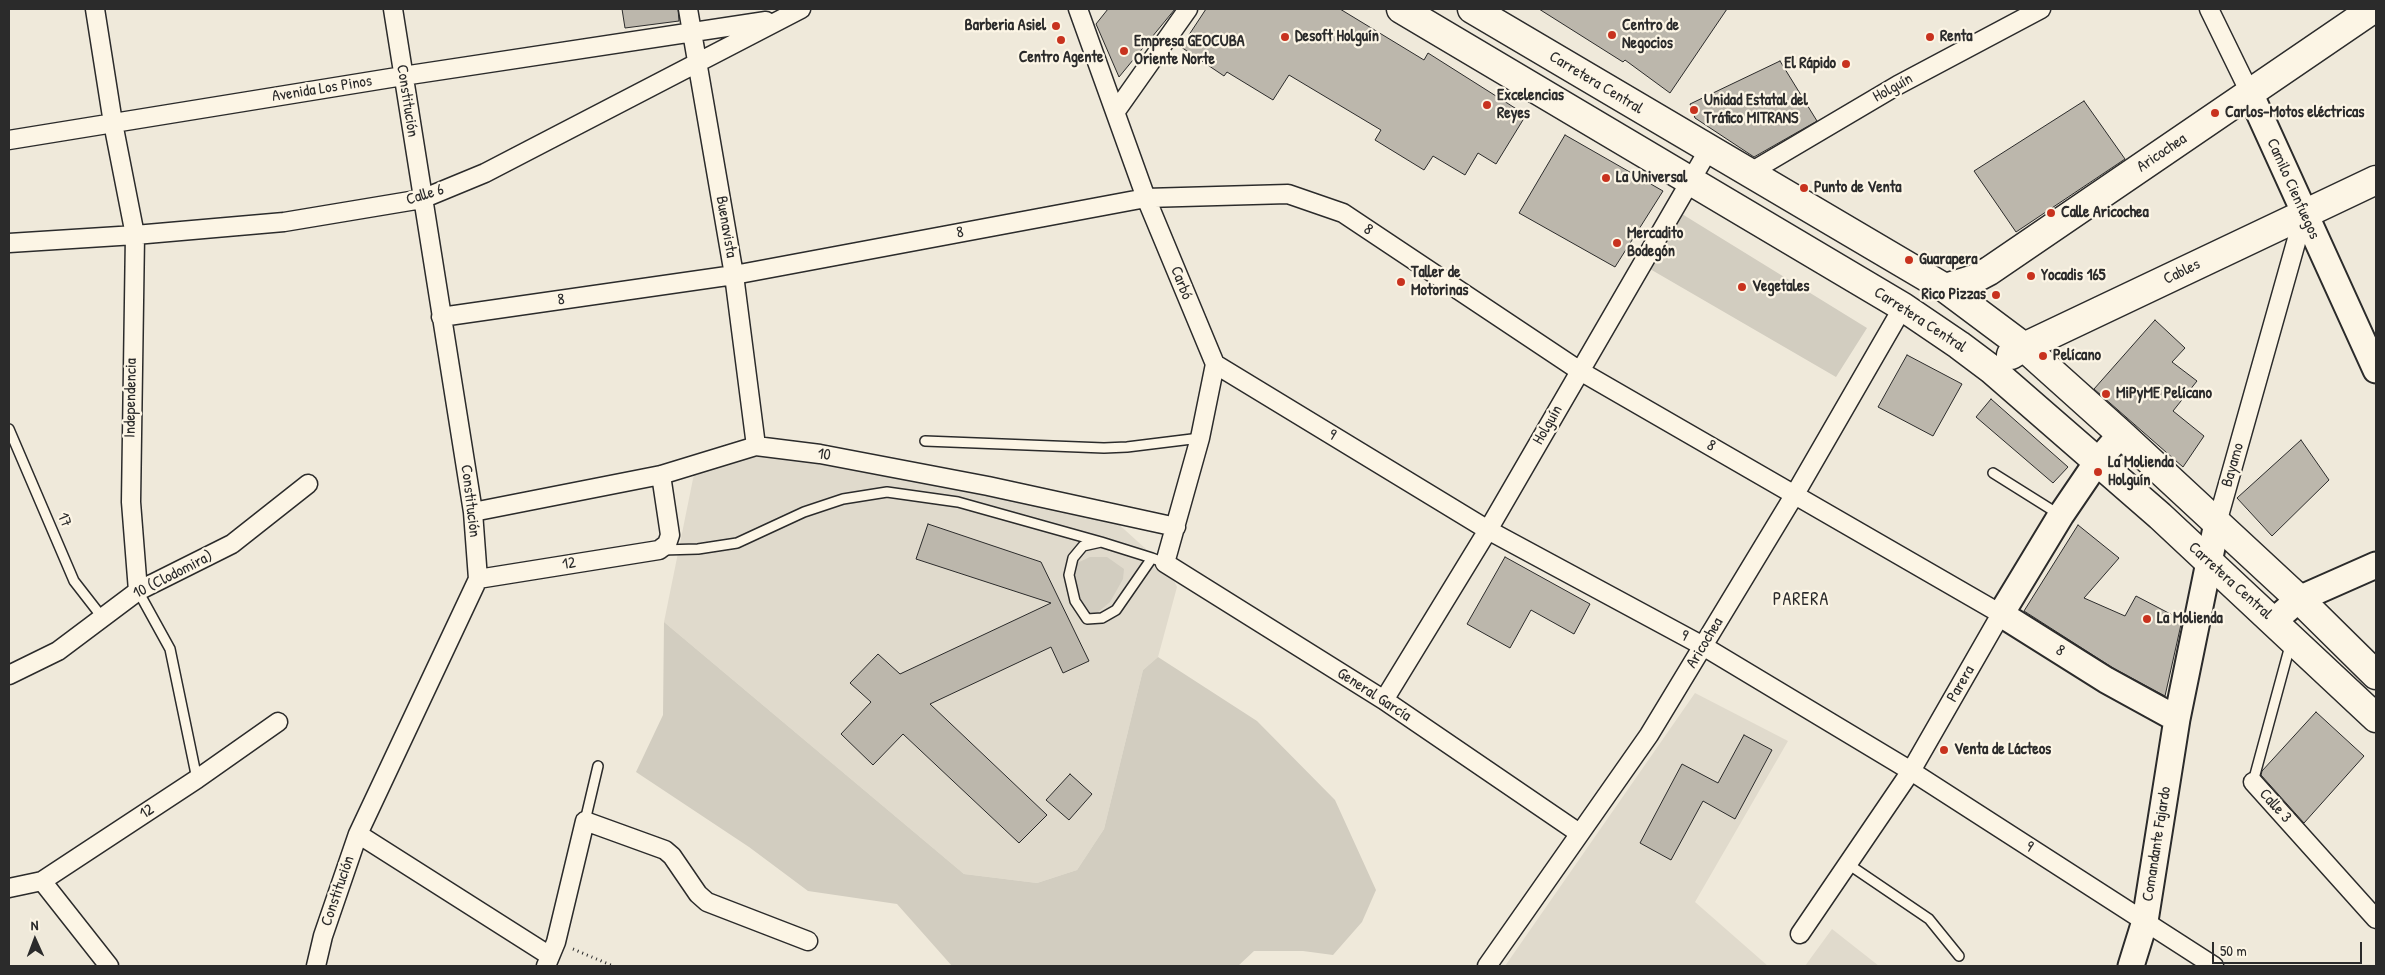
<!DOCTYPE html>
<meta charset="utf-8">
<style>
body{margin:0}
#map{position:relative;width:2385px;height:975px;overflow:hidden;background:#efe9da;font-family:"Patrick Hand",sans-serif}
canvas{display:block}
.frame{position:absolute;inset:0;border:10px solid #2b2b2b;pointer-events:none}
.north{position:absolute;left:10px;top:915px;width:50px;height:50px;-webkit-text-stroke:4px #fcf5e5;paint-order:stroke;rotate:358deg;font-size:14px;font-weight:700;line-height:20px;text-align:center;color:#2b2b2b}
.north::after{content:'';display:block;margin:auto;width:18px;height:22px;background:#2b2b2b;clip-path:polygon(50% 0,100% 100%,50% 72%,0 100%)}
.scale{position:absolute;left:2212px;top:942px;width:150px;height:22px;box-sizing:border-box;border:2px solid #2b2b2b;border-top:0;padding-left:6px;font-size:15px;line-height:18px;white-space:nowrap;color:#2b2b2b;-webkit-text-stroke:4px #fcf5e5;paint-order:stroke}
</style>
<div id="map">
<canvas width="2385" height="975"></canvas>
<div class="frame"></div>
<div class="north">N</div>
<div class="scale">50 m</div>
</div>
<script>
const ctx = document.querySelector('canvas').getContext('2d');
ctx.lineJoin = 'round';
function paint(path, color) {
  ctx.fillStyle = color;
  ctx.fill(path, 'evenodd');
}
function shape(rows) {
  const path = new Path2D();
  for (const r of rows) {
    path.moveTo(r[0], r[1]);
    for (let i = 2; i < r.length; i += 2) path.lineTo(r[i], r[i + 1]);
  }
  return path;
}
function trace(path, color, width, dash) {
  ctx.strokeStyle = color;
  ctx.lineWidth = width;
  ctx.lineCap = dash ? 'butt' : 'round';
  ctx.setLineDash(dash || []);
  ctx.stroke(path);
}
function drawText(font, color, halo, rows, align = 'center') {
  ctx.font = font + ' "Patrick Hand",sans-serif';
  ctx.lineWidth = 4.5;
  ctx.setLineDash([]);
  ctx.textBaseline = 'middle';
  ctx.strokeStyle = halo;
  ctx.fillStyle = color;
  for (const [text, x, y, turn = 0] of rows) {
    ctx.save();
    ctx.translate(x, y);
    ctx.rotate((+turn || 0) * Math.PI / 180);
    ctx.textAlign = isNaN(turn) ? turn : align;
    if (halo) ctx.strokeText(text, 0, 0);
    ctx.fillText(text, 0, 0);
    ctx.restore();
  }
}
paint(shape([
 [766,452,1114,520,1169,570,1177,587,1158,657,1143,670,1104,829,1077,870,1037,883,964,874,664,622,694,474],
 [1695,693,1788,741,1695,902,1768,966,1505,966],
 [1832,929,1879,966,1805,966]
]), '#e0dacc');
paint(shape([
 [1682,214,1867,328,1836,377,1650,269],
 [1090,557,1107,557,1124,569,1123,579,1110,602,1098,612,1089,613,1078,600,1071,573,1077,563],
 [664,622,964,874,1037,883,1077,870,1104,829,1143,670,1158,657,1257,721,1335,800,1376,890,1362,922,1333,955,1303,951,1254,951,1238,966,952,966,897,904,808,891,749,847,636,772,663,715]
]), '#d2cdc0');
const building = shape([
 [622,9,678,9,679,21,625,28,622,9],
 [1108,9,1175,9,1119,77,1096,24,1108,9],
 [1206,9,1340,9,1424,60,1428,53,1526,115,1496,164,1478,153,1465,175,1433,156,1424,170,1375,140,1381,130,1289,75,1273,100,1227,72,1224,76,1181,47,1206,9],
 [1539,9,1727,9,1670,93,1625,60,1623,62,1539,9],
 [1780,61,1817,121,1754,157,1695,118,1690,104,1780,61],
 [2084,101,2125,159,2016,232,1974,171,2084,101],
 [1565,135,1663,191,1615,267,1519,213,1565,135],
 [2155,320,2185,348,2172,362,2197,381,2173,411,2204,436,2183,467,2094,389,2155,320],
 [1907,355,1962,384,1933,436,1878,407,1907,355],
 [1991,399,2068,467,2053,483,1976,417,1991,399],
 [2301,440,2329,480,2272,536,2237,498,2301,440],
 [928,524,1041,562,1089,661,1063,673,1051,647,930,704,1047,815,1019,843,903,734,873,765,841,734,871,702,850,683,878,654,900,674,1051,603,916,559,928,524],
 [2078,525,2119,558,2084,598,2125,616,2136,596,2182,620,2165,696,2113,668,2024,611,2078,525],
 [1505,557,1590,604,1574,634,1531,610,1510,648,1467,624,1505,557],
 [2316,712,2364,756,2304,823,2261,775,2262,771,2316,712],
 [1744,735,1772,750,1735,819,1703,801,1671,860,1640,843,1682,764,1718,783,1744,735],
 [1070,774,1092,794,1069,820,1046,800,1070,774]
]);
paint(building, '#bcb7ac');
trace(building, '#2b2b2b', 1);
const lane = shape([
 [9,429,74,581,102,617],
 [925,441,1104,448,1127,447,1200,438],
 [1993,473,2060,515],
 [662,550,698,549,737,543,804,512,843,499,887,492,958,502,1101,542],
 [1152,558,1116,610,1102,618,1087,619,1075,601,1069,575,1073,558,1083,546,1101,542,1152,558,1165,563],
 [138,591,170,649,197,779],
 [2253,782,2291,642],
 [585,821,598,766],
 [1848,864,1929,919,1959,956]
]);
const street = shape([
 [95,9,113,123,135,235,131,502,138,591],
 [688,9,734,275,756,446],
 [1078,9,1146,198,1215,364,1200,438,1165,563,1384,700,1579,833],
 [2209,9,2250,93],
 [1116,111,1188,9],
 [9,140,403,76,766,21],
 [1749,173,1898,85,2041,9],
 [9,243,135,235,284,222,422,199,485,173,801,9],
 [441,317,734,275,1146,198,1288,194,1343,213,1580,371,2001,614,1911,771,1800,934],
 [1215,364,1488,530,1703,646,1911,771,2214,966],
 [473,512,661,475,756,446,820,454,988,486,1176,527],
 [2217,523,2304,214],
 [478,579,659,550,667,544,670,535,661,475],
 [9,675,58,651,138,591,232,544,308,484],
 [1384,700,1488,530,1709,149],
 [2253,782,2376,919],
 [358,834,550,956],
 [42,881,109,966],
 [9,888,42,881,197,779,278,722],
 [316,966,323,936,358,834,478,579,473,512,393,9],
 [546,966,556,942,585,821,665,850,672,856,698,894,707,902,808,941],
 [1487,966,1649,735,1795,494,1903,307]
]);
const secondary = shape([
 [2250,93,2376,370],
 [2121,434,2097,462,2061,515,2001,614,2106,680,2177,719],
 [2274,621,2299,599,2376,565],
 [2131,966,2145,921,2177,719,2217,523]
]);
const primary = shape([
 [1401,9,1903,307,1959,345,1991,369,2160,516,2376,718],
 [1472,9,1945,288,2024,347,2121,434,2299,599,2376,675],
 [1945,288,1974,279,1989,271,2373,9],
 [2011,355,2024,347,2376,180]
]);
trace(lane, '#2b2b2b', 12);
trace(street, '#2b2b2b', 21);
trace(secondary, '#2b2b2b', 29);
trace(primary, '#2b2b2b', 31);
trace(shape([
 [573,949,613,966]
]), '#2b2b2b', 3, [1, 4]);
trace(lane, '#fcf5e5', 9);
trace(street, '#fcf5e5', 18);
trace(secondary, '#fcf5e5', 25);
trace(primary, '#fcf5e5', 28);
for (const [x, y, r, color] of [
 [1056,26,5,"#c8321e"],
 [1612,35,5,"#c8321e"],
 [1285,37,5,"#c8321e"],
 [1930,37,5,"#c8321e"],
 [1061,40,5,"#c8321e"],
 [1124,51,5,"#c8321e"],
 [1846,64,5,"#c8321e"],
 [1487,105,5,"#c8321e"],
 [1694,110,5,"#c8321e"],
 [2215,113,5,"#c8321e"],
 [1606,178,5,"#c8321e"],
 [1804,188,5,"#c8321e"],
 [2051,213,5,"#c8321e"],
 [1617,243,5,"#c8321e"],
 [1909,260,5,"#c8321e"],
 [2031,276,5,"#c8321e"],
 [1401,282,5,"#c8321e"],
 [1742,287,5,"#c8321e"],
 [1996,295,5,"#c8321e"],
 [2043,356,5,"#c8321e"],
 [2106,394,5,"#c8321e"],
 [2098,472,5,"#c8321e"],
 [2147,619,5,"#c8321e"],
 [1944,750,5,"#c8321e"]
]) {
  const dot = new Path2D();
  dot.arc(x, y, r, 0, 2 * Math.PI);
  ctx.fillStyle = color;
  ctx.fill(dot);
  trace(dot, '#fcf5e5', 2);
}
drawText('bold 16px', '#2b2b2b', '#fcf5e5', [
 ["Barberia Asiel",1046,26,"right"],
 ["Centro de",1622,26],
 ["Negocios",1622,44],
 ["Desoft Holguín",1295,37],
 ["Renta",1940,37],
 ["Empresa GEOCUBA",1134,42],
 ["Oriente Norte",1134,60],
 ["Centro Agente",1061,58,"center"],
 ["El Rápido",1836,64,"right"],
 ["Excelencias",1497,96],
 ["Reyes",1497,114],
 ["Unidad Estatal del",1704,101],
 ["Tráfico MITRANS",1704,119],
 ["Carlos-Motos eléctricas",2225,113],
 ["La Universal",1616,178],
 ["Punto de Venta",1814,188],
 ["Calle Aricochea",2061,213],
 ["Mercadito",1627,234],
 ["Bodegón",1627,252],
 ["Guarapera",1919,260],
 ["Taller de",1411,273],
 ["Motorinas",1411,291],
 ["Yocadis 165",2041,276],
 ["Vegetales",1752,287],
 ["Rico Pizzas",1986,295,"right"],
 ["Pelícano",2053,356],
 ["MiPyME Pelícano",2116,394],
 ["La Molienda",2108,463],
 ["Holguín",2108,481],
 ["La Molienda",2157,619],
 ["Venta de Lácteos",1954,750]
], 'left');
drawText('16px', '#2b2b2b', '#fcf5e5', [
 ["Carretera Central",1596,83,31],
 ["Holguín",1893,88,-29],
 ["Avenida Los Pinos",322,89,-9],
 ["Constitución",407,101,81],
 ["Aricochea",2162,153,-34],
 ["Camilo Cienfuegos",2293,189,66],
 ["Calle 6",425,195,-17],
 ["Buenavista",726,227,80],
 ["8",1368,230,34],
 ["8",960,233,-11],
 ["Cables",2182,272,-26],
 ["Carbó",1181,283,68],
 ["8",561,300,-8],
 ["Carretera Central",1920,320,33],
 ["Independencia",131,398,-89],
 ["Holguín",1548,425,-60],
 ["9",1332,435,31],
 ["8",1711,446,30],
 ["10",824,455,9],
 ["Bayamo",2233,465,-74],
 ["Constitución",470,501,83],
 ["17",64,520,67],
 ["12",569,564,-9],
 ["10 (Clodomira)",173,575,-27],
 ["Carretera Central",2230,581,42],
 ["9",1684,636,28],
 ["Aricochea",1705,643,-59],
 ["8",2060,651,32],
 ["Parera",1961,684,-60],
 ["General García",1374,695,33],
 ["Calle 3",2275,806,48],
 ["12",147,812,-33],
 ["Comandante Fajardo",2157,844,-81],
 ["9",2029,847,33],
 ["Constitución",338,891,-71]
]);
ctx.letterSpacing = '1px';
drawText('18px', '#2b2b2b', '#fcf5e5', [
 ["PARERA",1801,600]
]);
ctx.letterSpacing = '0px';
</script>
